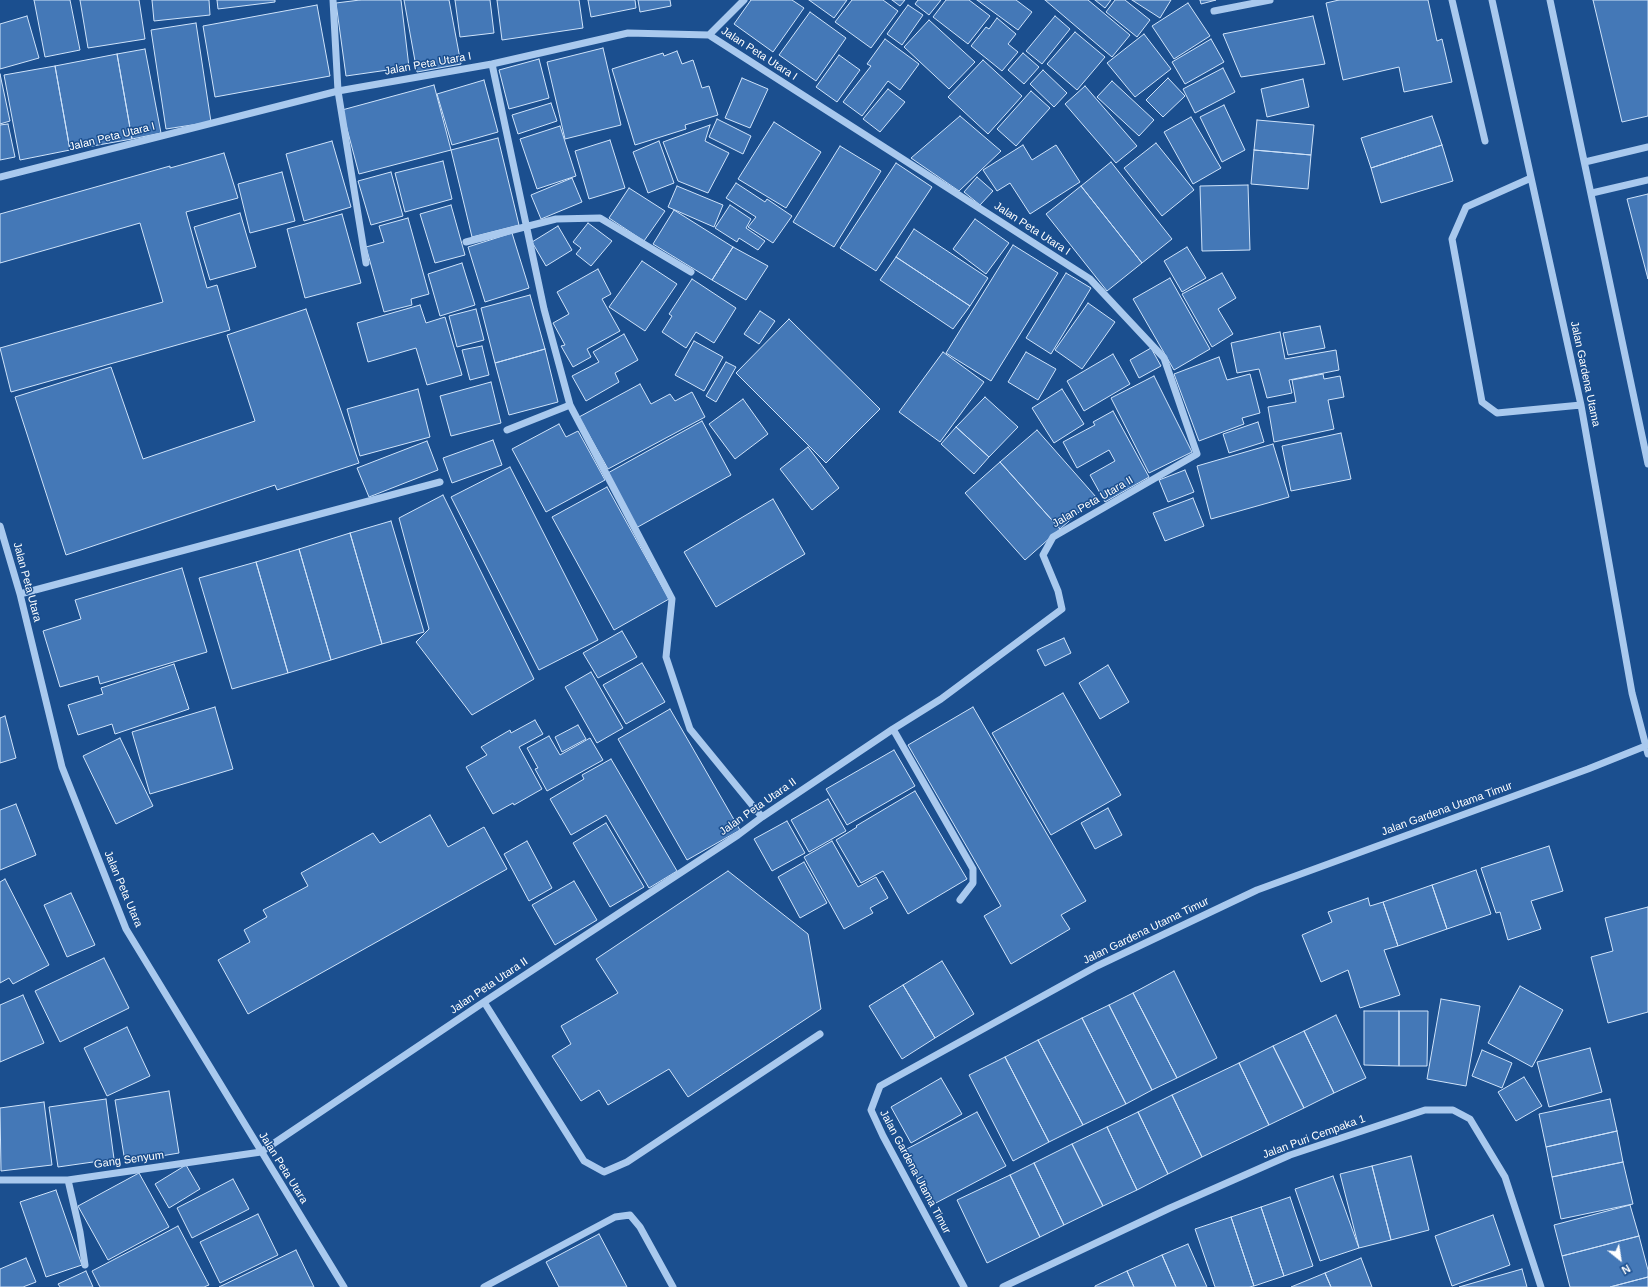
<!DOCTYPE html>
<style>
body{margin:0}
#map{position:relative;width:1648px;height:1287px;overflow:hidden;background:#1b4f8f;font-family:Helvetica,sans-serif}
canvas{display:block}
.north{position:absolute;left:1600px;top:1239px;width:40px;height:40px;-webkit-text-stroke:3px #1b4f8f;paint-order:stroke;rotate:150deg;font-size:11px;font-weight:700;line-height:16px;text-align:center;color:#fff}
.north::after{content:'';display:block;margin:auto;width:14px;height:18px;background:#fff;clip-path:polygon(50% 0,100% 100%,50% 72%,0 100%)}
</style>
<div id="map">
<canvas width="1648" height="1287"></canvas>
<div class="north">N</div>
</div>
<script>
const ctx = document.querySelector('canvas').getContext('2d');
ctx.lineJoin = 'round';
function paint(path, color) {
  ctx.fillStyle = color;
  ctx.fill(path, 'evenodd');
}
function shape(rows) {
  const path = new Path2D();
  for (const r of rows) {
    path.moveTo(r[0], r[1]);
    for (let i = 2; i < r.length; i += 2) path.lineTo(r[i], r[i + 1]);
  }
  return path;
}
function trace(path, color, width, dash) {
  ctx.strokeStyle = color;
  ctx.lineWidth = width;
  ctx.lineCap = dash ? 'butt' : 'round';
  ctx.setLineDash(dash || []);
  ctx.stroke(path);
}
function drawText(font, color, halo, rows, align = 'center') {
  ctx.font = font + ' Helvetica,sans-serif';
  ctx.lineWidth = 3;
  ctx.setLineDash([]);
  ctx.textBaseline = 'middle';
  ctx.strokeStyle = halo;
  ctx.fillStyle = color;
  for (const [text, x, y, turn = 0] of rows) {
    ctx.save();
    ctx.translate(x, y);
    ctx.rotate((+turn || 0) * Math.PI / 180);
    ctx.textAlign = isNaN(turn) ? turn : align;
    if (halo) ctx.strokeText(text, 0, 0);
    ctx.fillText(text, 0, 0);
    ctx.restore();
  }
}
const building = shape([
 [34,0,70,0,80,50,45,57,34,0],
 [80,0,139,0,145,39,88,48,80,0],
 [152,0,209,0,210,15,154,21,152,0],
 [217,0,275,0,275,2,218,9,217,0],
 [360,0,401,0,409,67,346,76,336,3,360,0],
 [404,0,449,0,461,64,417,72,404,0],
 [455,0,490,0,494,33,460,37,455,0],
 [497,0,579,0,583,28,502,40,497,0],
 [588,0,635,0,636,8,591,17,588,0],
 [638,0,670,0,671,6,640,12,638,0],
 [751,0,792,0,804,8,773,52,734,24,751,0],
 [809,0,847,0,834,18,809,0],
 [852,0,883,0,898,11,871,48,835,22,852,0],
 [892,0,905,0,900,6,892,0],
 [918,0,941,0,929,15,915,4,918,0],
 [946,0,969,0,990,16,968,44,933,17,946,0],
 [977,0,1016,0,1032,12,1018,30,977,0],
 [1045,0,1088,0,1130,35,1112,57,1045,0],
 [1095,0,1111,0,1105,8,1095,0],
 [1115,0,1125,0,1150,20,1137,37,1106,12,1115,0],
 [1132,0,1171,0,1160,18,1132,0],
 [1200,0,1216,0,1201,4,1200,0],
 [1339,0,1428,0,1437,41,1442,39,1452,82,1404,92,1399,67,1343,80,1326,3,1339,0],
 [1593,0,1648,0,1648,116,1622,122,1593,0],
 [1188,3,1210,36,1174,59,1152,26,1188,3],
 [317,5,330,76,215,97,203,26,317,5],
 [908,5,923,15,902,45,887,34,908,5],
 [810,12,846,38,816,81,779,55,810,12],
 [27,16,39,58,0,69,0,24,27,16],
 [1055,16,1070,29,1042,64,1026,51,1055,16],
 [1313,16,1325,64,1241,77,1223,34,1313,16],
 [997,18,1016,34,1008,44,1018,52,1002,71,971,46,986,27,989,29,997,18],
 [929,20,975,62,949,89,904,47,929,20],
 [196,23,211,122,166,129,151,30,196,23],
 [1075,32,1105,57,1077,90,1047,64,1075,32],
 [1144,34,1171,69,1135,97,1107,63,1144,34],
 [885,39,919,64,900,90,888,81,862,116,843,102,871,66,867,64,885,39],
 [1211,39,1224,62,1185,84,1172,62,1211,39],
 [603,48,621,125,565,139,547,62,603,48],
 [145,49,161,133,132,139,117,54,145,49],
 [677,51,682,64,693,60,702,88,709,86,718,115,685,125,686,129,635,145,612,69,663,53,664,56,677,51],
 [1023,53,1039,67,1024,84,1008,70,1023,53],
 [117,54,132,139,70,150,55,66,117,54],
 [839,55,860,70,837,102,816,87,839,55],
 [539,59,549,98,509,109,499,70,539,59],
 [983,60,1022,96,988,134,948,97,983,60],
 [55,66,70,150,20,160,4,75,55,66],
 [1223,68,1235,92,1195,113,1183,89,1223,68],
 [1043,70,1067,93,1054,107,1030,84,1043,70],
 [0,74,10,121,0,124,0,74],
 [742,78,768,89,750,128,725,118,742,78],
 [1168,78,1185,96,1163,117,1146,100,1168,78],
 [1303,79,1309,107,1267,117,1261,89,1303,79],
 [484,80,498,132,452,145,437,94,484,80],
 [1112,81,1154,120,1139,136,1097,97,1112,81],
 [434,85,451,150,359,174,342,110,434,85],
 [1085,86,1137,146,1116,163,1065,104,1085,86],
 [888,89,905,102,880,132,863,119,888,89],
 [1031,91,1050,108,1016,146,997,129,1031,91],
 [551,103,557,121,518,134,512,115,551,103],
 [1224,105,1245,150,1222,162,1200,117,1224,105],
 [960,116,1001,151,959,191,911,158,960,116],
 [1432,116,1442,145,1371,168,1361,138,1432,116],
 [1191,117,1221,168,1193,184,1164,132,1191,117],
 [717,119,751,136,743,154,709,137,717,119],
 [1257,120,1314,125,1311,155,1254,150,1257,120],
 [774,122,821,152,786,208,738,179,774,122],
 [8,124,15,157,0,160,0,125,8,124],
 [710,125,705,141,729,153,708,193,678,181,663,142,710,125],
 [560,126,576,176,537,189,520,139,560,126],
 [498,138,519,225,472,237,451,150,498,138],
 [610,140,625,188,589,199,575,151,610,140],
 [332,141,351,207,304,221,286,154,332,141],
 [659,141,674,183,648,193,633,152,659,141],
 [1156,143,1194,190,1162,216,1124,168,1156,143],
 [1023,145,1032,160,1056,145,1080,182,1030,214,1010,183,997,191,983,170,1023,145],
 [1442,145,1453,181,1381,203,1371,168,1442,145],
 [840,146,881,171,834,247,793,222,840,146],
 [1254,150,1311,155,1308,189,1251,184,1254,150],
 [224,153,238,198,186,212,207,288,217,285,230,330,11,392,0,348,163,302,140,223,0,263,0,214,170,166,170,168,224,153],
 [443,161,452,199,405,212,395,173,443,161],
 [1111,162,1172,239,1142,263,1081,186,1111,162],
 [896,163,932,187,876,271,840,248,896,163],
 [282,172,295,221,250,233,238,184,282,172],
 [391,172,403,216,371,225,358,181,391,172],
 [977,177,993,191,980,205,964,192,977,177],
 [572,178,582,202,541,219,531,195,572,178],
 [736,183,765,202,767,199,792,216,773,243,748,227,756,217,726,198,736,183],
 [1248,185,1250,250,1202,251,1200,186,1248,185],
 [677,186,723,205,714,227,668,207,677,186],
 [1081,186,1142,263,1107,291,1046,214,1081,186],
 [629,188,665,211,644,241,609,218,629,188],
 [1648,194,1648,279,1627,199,1648,194],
 [451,205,465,255,435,263,420,214,451,205],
 [730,205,751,219,746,228,765,241,758,250,739,238,737,242,715,228,730,205],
 [674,210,733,247,712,280,653,244,674,210],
 [240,213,256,267,210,280,194,227,240,213],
 [342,214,361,283,305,298,287,229,342,214],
 [408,218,429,294,411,299,412,305,384,312,366,247,384,242,379,226,408,218],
 [975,219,1009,243,986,274,953,249,975,219],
 [588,223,612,241,591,266,576,254,581,248,573,242,588,223],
 [558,226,572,250,546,266,532,242,558,226],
 [914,229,988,278,970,306,896,257,914,229],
 [512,233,529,288,485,302,468,247,512,233],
 [1013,245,1058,273,991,381,946,353,1013,245],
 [733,247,768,266,746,300,712,280,733,247],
 [1187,247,1206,278,1182,292,1164,261,1187,247],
 [896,257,970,306,953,329,880,280,896,257],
 [642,261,677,284,645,331,609,307,642,261],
 [462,263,475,305,440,316,428,274,462,263],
 [598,269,611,294,602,299,620,331,587,349,591,357,573,367,561,346,565,345,553,323,569,314,557,292,598,269],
 [1066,273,1091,288,1051,354,1026,338,1066,273],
 [1222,273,1236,298,1218,309,1233,334,1212,347,1182,294,1222,273],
 [1170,278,1210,349,1174,370,1133,299,1170,278],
 [692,279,736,308,714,343,696,332,686,348,662,332,672,316,669,314,692,279],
 [530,295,545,349,495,363,481,308,530,295],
 [1088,303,1115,322,1082,369,1055,350,1088,303],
 [420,305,426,323,445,317,462,375,427,385,416,348,368,362,357,323,420,305],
 [306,309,359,463,277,490,275,485,66,555,15,397,111,367,143,459,255,421,227,335,306,309],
 [476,309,484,340,457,347,449,316,476,309],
 [760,311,775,321,759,344,744,334,760,311],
 [789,319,880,409,826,463,736,373,789,319],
 [1320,326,1325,348,1288,355,1283,333,1320,326],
 [1280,332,1285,359,1336,350,1339,370,1289,380,1292,393,1267,398,1259,369,1237,373,1231,343,1280,332],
 [624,334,638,360,615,373,619,382,586,401,572,376,599,362,593,352,624,334],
 [694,341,723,357,704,391,675,375,694,341],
 [482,346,489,375,470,380,462,350,482,346],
 [1151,348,1161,366,1139,378,1130,360,1151,348],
 [545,349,558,402,509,415,495,363,545,349],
 [943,352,984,382,940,442,899,412,943,352],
 [1026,352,1056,369,1038,400,1008,382,1026,352],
 [1113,354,1130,384,1084,411,1067,381,1113,354],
 [1219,357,1227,380,1250,374,1260,413,1242,418,1244,424,1199,441,1174,374,1219,357],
 [726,362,736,367,716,402,706,396,726,362],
 [1323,374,1324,379,1340,376,1344,397,1328,400,1334,429,1274,442,1268,407,1296,402,1292,380,1323,374],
 [1154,376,1192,452,1149,473,1111,398,1154,376],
 [491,382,501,423,451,436,440,396,491,382],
 [640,384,651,404,670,394,675,401,692,392,705,417,608,469,579,417,640,384],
 [418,389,430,437,360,456,347,409,418,389],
 [1062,389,1084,424,1054,443,1032,408,1062,389],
 [985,397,1018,427,989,457,956,427,985,397],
 [743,399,768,434,735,459,709,424,743,399],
 [1113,411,1149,477,1105,502,1090,475,1115,461,1109,450,1077,468,1063,442,1095,425,1093,422,1113,411],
 [702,421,731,475,636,528,606,474,702,421],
 [1258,422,1264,442,1229,453,1223,434,1258,422],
 [559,424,566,437,578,431,605,480,546,512,512,449,559,424],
 [956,427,989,457,974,474,941,444,956,427],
 [1037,430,1096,497,1060,529,1000,462,1037,430],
 [1341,433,1351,479,1291,491,1282,446,1341,433],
 [493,440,502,465,452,483,443,458,493,440],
 [427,441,438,470,369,497,357,468,427,441],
 [1273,444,1289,497,1211,519,1197,466,1273,444],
 [808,447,839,488,812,510,780,469,808,447],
 [1000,462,1060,529,1025,560,965,493,1000,462],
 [510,467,598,640,539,670,451,497,510,467],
 [1185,470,1194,492,1168,502,1159,480,1185,470],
 [607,487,669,599,614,630,552,517,607,487],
 [443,495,534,679,472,715,416,642,429,629,399,518,443,495],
 [1193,498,1204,526,1165,541,1153,513,1193,498],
 [773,499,805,554,716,607,684,552,773,499],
 [391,521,424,632,382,644,350,533,391,521],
 [350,533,382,644,331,660,299,549,350,533],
 [299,549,331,660,288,673,256,562,299,549],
 [256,562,288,673,232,689,199,578,256,562],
 [182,568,207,652,100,684,98,676,60,687,43,631,81,619,75,600,182,568],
 [622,631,637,657,598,678,583,653,622,631],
 [1064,638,1071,653,1045,666,1037,650,1064,638],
 [642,663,665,702,626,724,603,685,642,663],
 [174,664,189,709,115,734,112,724,78,735,68,705,103,694,101,688,174,664],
 [1108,665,1129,702,1100,719,1079,683,1108,665],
 [591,672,623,728,597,743,565,687,591,672],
 [1063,693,1121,795,1051,835,992,733,1063,693],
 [215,707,233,769,150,794,132,732,215,707],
 [973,707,1086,901,1061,915,1070,929,1011,964,984,916,1001,906,908,745,973,707],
 [670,709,740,830,687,860,618,739,670,709],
 [5,716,16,758,0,763,0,718,5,716],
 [535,720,543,734,519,747,542,789,514,805,513,803,493,814,466,767,487,755,481,747,510,730,511,733,535,720],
 [578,725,586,739,562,752,555,737,578,725],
 [549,736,560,755,590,738,603,760,547,791,535,769,538,768,527,748,549,736],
 [120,738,153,806,116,824,83,756,120,738],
 [894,750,915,786,847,825,826,789,894,750],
 [611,759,677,871,649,888,606,815,571,835,550,799,584,779,582,775,611,759],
 [915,791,967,879,908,914,883,871,861,883,836,840,857,827,856,826,915,791],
 [828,799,846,831,809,852,791,820,828,799],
 [16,804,36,855,0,870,0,810,16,804],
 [1108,808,1122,835,1095,849,1081,823,1108,808],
 [430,815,448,847,484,827,507,869,248,1014,218,960,250,942,244,930,267,917,263,910,308,886,301,873,373,833,380,843,430,815],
 [787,821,805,853,772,871,754,839,787,821],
 [606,823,644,887,610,907,573,843,606,823],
 [527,841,552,888,529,901,504,854,527,841],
 [832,841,858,887,876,877,888,898,870,908,873,913,844,929,804,857,832,841],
 [1549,846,1563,891,1531,901,1541,929,1508,940,1500,912,1496,913,1481,868,1549,846],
 [804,862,827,903,800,918,778,877,804,862],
 [1476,870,1491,914,1447,929,1432,885,1476,870],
 [728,871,808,934,821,1009,688,1097,669,1069,608,1105,599,1090,581,1101,552,1056,571,1044,561,1026,618,993,596,959,728,871],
 [5,879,49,965,13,984,9,978,0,983,0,882,5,879],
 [574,881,597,920,555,945,532,905,574,881],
 [1432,885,1447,929,1398,946,1383,902,1432,885],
 [71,893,95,945,67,957,44,905,71,893],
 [1368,898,1370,906,1383,902,1398,946,1384,950,1400,995,1360,1008,1348,970,1321,982,1302,935,1332,922,1328,912,1368,898],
 [1648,907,1648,1012,1608,1023,1591,957,1613,951,1605,918,1648,907],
 [104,958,129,1008,60,1042,35,991,104,958],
 [942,961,974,1014,935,1038,903,985,942,961],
 [1174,971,1217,1058,1177,1078,1133,993,1174,971],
 [903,985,935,1038,902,1059,869,1006,903,985],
 [1520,986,1563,1010,1532,1067,1488,1043,1520,986],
 [1133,993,1177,1078,1152,1090,1109,1005,1133,993],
 [23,995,44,1043,0,1062,0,1005,23,995],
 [1441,999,1480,1006,1466,1086,1427,1079,1441,999],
 [1109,1005,1152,1090,1126,1104,1082,1018,1109,1005],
 [1364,1011,1399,1011,1399,1066,1364,1065,1364,1011],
 [1399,1011,1428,1011,1427,1066,1399,1066,1399,1011],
 [1336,1015,1366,1078,1334,1093,1304,1031,1336,1015],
 [1082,1018,1126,1104,1083,1125,1038,1040,1082,1018],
 [127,1027,150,1076,107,1096,84,1048,127,1027],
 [1304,1031,1334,1093,1304,1108,1273,1046,1304,1031],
 [1038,1040,1083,1125,1049,1142,1005,1057,1038,1040],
 [1273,1046,1304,1108,1269,1125,1239,1063,1273,1046],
 [1590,1048,1602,1092,1549,1107,1537,1062,1590,1048],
 [1482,1050,1512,1063,1502,1088,1472,1076,1482,1050],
 [1005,1057,1049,1142,1013,1161,969,1075,1005,1057],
 [1239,1063,1269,1125,1202,1157,1172,1095,1239,1063],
 [1524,1077,1542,1106,1516,1121,1498,1092,1524,1077],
 [941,1078,962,1114,911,1143,891,1107,941,1078],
 [169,1091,179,1153,125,1162,115,1100,169,1091],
 [1172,1095,1202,1157,1168,1174,1138,1112,1172,1095],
 [106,1099,114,1159,58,1167,49,1107,106,1099],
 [1610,1099,1617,1131,1546,1147,1539,1114,1610,1099],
 [44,1102,52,1165,1,1171,0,1108,44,1102],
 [977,1112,1006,1166,932,1205,903,1151,977,1112],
 [1138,1112,1168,1174,1137,1190,1107,1127,1138,1112],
 [1107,1127,1137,1190,1103,1206,1072,1144,1107,1127],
 [1617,1131,1623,1162,1552,1177,1546,1147,1617,1131],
 [1072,1144,1103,1206,1064,1225,1034,1163,1072,1144],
 [1411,1156,1429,1230,1391,1240,1372,1166,1411,1156],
 [1623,1162,1633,1204,1561,1219,1552,1177,1623,1162],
 [1034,1163,1064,1225,1040,1237,1010,1175,1034,1163],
 [186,1165,200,1189,169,1208,155,1184,186,1165],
 [1372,1166,1391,1240,1359,1248,1340,1174,1372,1166],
 [139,1173,169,1227,108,1260,78,1206,139,1173],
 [1010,1175,1040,1237,987,1263,957,1200,1010,1175],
 [1333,1176,1359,1248,1320,1261,1295,1189,1333,1176],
 [233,1179,249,1209,192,1238,177,1208,233,1179],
 [56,1190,82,1265,46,1277,20,1202,56,1190],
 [1290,1197,1313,1266,1284,1276,1261,1207,1290,1197],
 [1630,1205,1639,1236,1562,1256,1554,1225,1630,1205],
 [1261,1207,1284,1276,1254,1286,1231,1217,1261,1207],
 [258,1214,278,1255,220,1283,200,1242,258,1214],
 [1493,1215,1510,1265,1452,1286,1435,1236,1493,1215],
 [1231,1217,1254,1286,1249,1287,1215,1287,1195,1229,1231,1217],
 [178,1226,209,1285,204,1287,100,1287,92,1271,178,1226],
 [599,1234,627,1287,559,1287,546,1262,599,1234],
 [1639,1236,1648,1270,1648,1277,1610,1287,1570,1287,1562,1256,1639,1236],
 [1188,1244,1207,1287,1176,1287,1162,1255,1188,1244],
 [296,1250,314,1287,219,1287,296,1250],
 [1162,1255,1176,1287,1134,1287,1127,1271,1162,1255],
 [26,1258,36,1282,23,1287,0,1287,0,1269,26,1258],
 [1361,1258,1372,1287,1331,1287,1325,1273,1361,1258],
 [1522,1269,1527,1287,1459,1287,1522,1269],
 [86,1271,93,1287,60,1287,58,1284,86,1271],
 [1127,1271,1134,1287,1095,1287,1095,1286,1127,1271],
 [1325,1273,1331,1287,1291,1287,1325,1273],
 [1648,1277,1648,1287,1610,1287,1648,1277]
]);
paint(building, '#4478b7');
trace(building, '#cfe3fa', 1);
trace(shape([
 [333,0,338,91,366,263],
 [1452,0,1485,141],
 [1492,0,1581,405,1632,693,1648,754],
 [1550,0,1648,464],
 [1214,11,1270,0],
 [709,35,744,0],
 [492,64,544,309,570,405,672,599,666,657,690,729,762,817],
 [1585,162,1648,147],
 [0,177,338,91,492,64,628,33,709,35,1090,279,1164,358,1197,454,1053,537,1043,555,1058,591,1062,609,941,699,893,729,762,817,738,835,484,1002,261,1152,68,1180,0,1180],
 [1531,178,1466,207,1452,239,1482,402,1497,413,1581,405],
 [1592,193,1648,180],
 [466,242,556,219,600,218,691,272],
 [507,430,570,405],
 [0,526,20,594,62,767,126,929,344,1287],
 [20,594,440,482],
 [893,729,973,869,973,883,960,900],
 [484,1002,584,1161,604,1172,627,1162,820,1034],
 [68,1180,80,1232,85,1265],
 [484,1287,615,1217,630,1215,640,1227,673,1287],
 [964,1287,883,1136,871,1110,880,1086,1097,966,1257,890,1588,769,1648,745],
 [1003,1287,1170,1208,1290,1155,1425,1110,1453,1110,1470,1119,1505,1177,1541,1287]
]), '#a9c9ee', 7);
drawText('11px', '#fff', '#1b4f8f', [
 ["Jalan Peta Utara I",759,54,33],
 ["Jalan Peta Utara I",428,64,-10],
 ["Jalan Peta Utara I",112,137,-14],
 ["Jalan Peta Utara I",1032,229,33],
 ["Jalan Gardena Utama",1585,374,78],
 ["Jalan Peta Utara II",1093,502,-30],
 ["Jalan Peta Utara",27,582,75],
 ["Jalan Peta Utara II",758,807,-35],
 ["Jalan Gardena Utama Timur",1447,809,-20],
 ["Jalan Peta Utara",123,889,67],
 ["Jalan Gardena Utama Timur",1146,931,-26],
 ["Jalan Peta Utara II",489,986,-34],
 ["Jalan Puri Cempaka 1",1314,1137,-20],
 ["Gang Senyum",129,1160,-8],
 ["Jalan Peta Utara",283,1168,58],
 ["Jalan Gardena Utama Timur",915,1172,62]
]);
</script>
